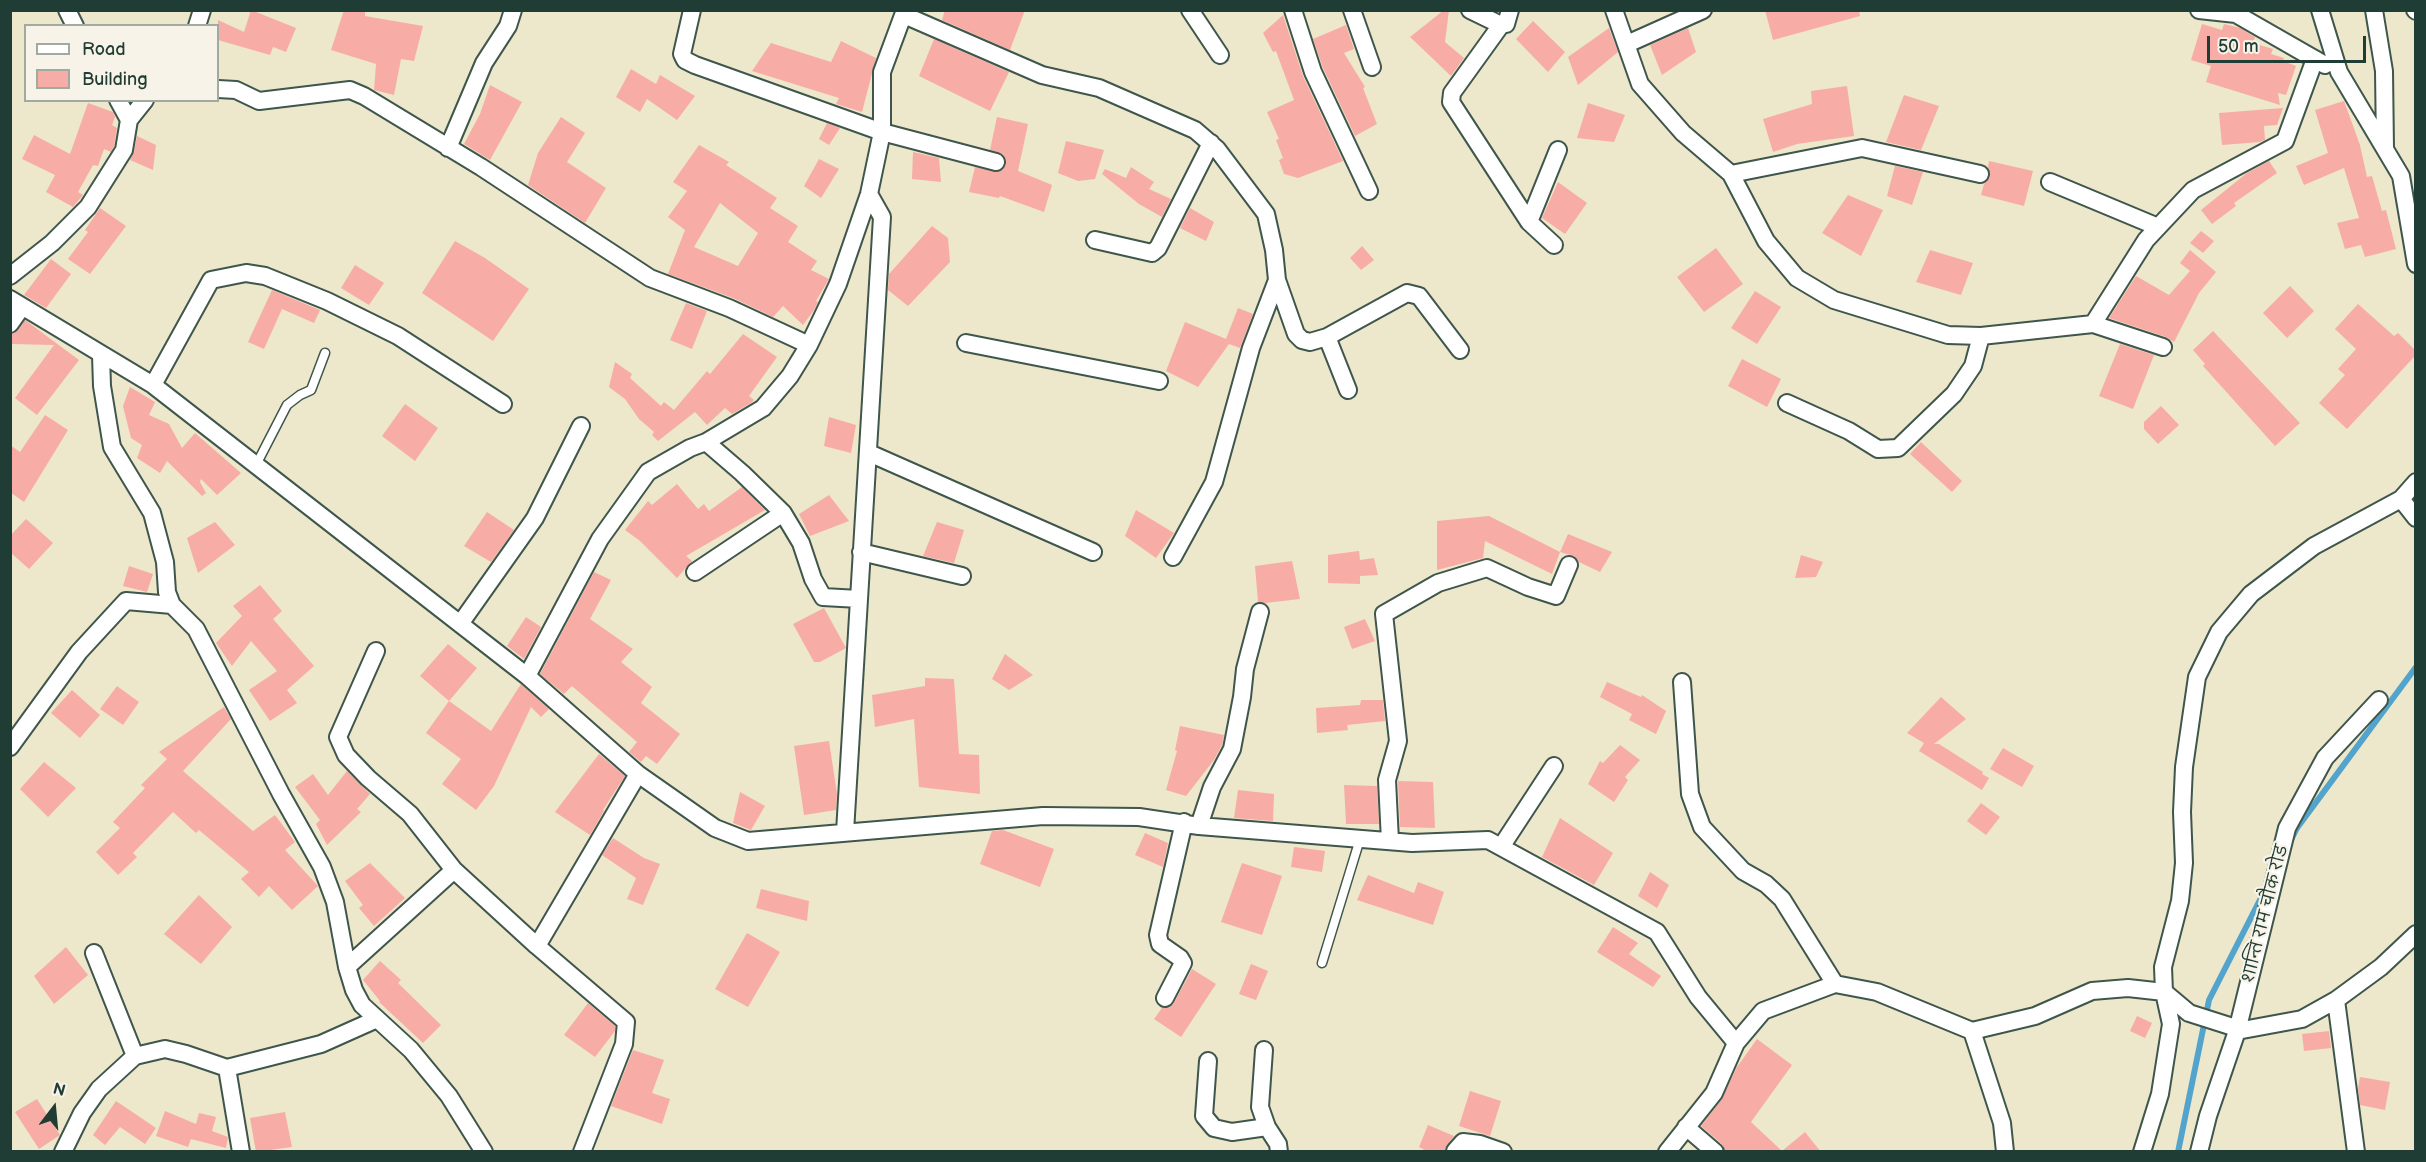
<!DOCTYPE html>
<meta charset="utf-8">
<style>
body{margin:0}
#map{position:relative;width:2426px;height:1162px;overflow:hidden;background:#ede7cb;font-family:"Balsamiq Sans",sans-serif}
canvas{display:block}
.frame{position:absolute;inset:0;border:12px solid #1f3d34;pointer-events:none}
.legend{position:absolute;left:24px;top:24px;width:195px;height:78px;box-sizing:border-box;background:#f7f3e8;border:2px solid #a1aaa0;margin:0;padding:8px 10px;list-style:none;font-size:18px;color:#1f3d34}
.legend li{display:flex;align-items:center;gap:12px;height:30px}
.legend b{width:30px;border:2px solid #a1aaa0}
.north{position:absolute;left:24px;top:1078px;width:60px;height:60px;-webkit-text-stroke:4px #f7f3e8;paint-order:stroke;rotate:16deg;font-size:16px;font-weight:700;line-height:24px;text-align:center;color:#1f3d34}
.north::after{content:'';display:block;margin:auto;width:21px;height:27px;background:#1f3d34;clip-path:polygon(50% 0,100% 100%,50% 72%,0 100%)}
.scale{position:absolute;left:2207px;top:36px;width:159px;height:27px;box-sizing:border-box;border:3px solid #1f3d34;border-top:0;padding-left:8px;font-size:18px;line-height:21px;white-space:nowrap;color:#1f3d34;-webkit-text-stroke:4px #f7f3e8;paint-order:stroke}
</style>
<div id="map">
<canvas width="2426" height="1162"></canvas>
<div class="frame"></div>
<ul class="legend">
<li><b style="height:8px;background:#fff"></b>Road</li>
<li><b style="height:16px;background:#f7ada5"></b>Building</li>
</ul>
<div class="north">N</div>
<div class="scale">50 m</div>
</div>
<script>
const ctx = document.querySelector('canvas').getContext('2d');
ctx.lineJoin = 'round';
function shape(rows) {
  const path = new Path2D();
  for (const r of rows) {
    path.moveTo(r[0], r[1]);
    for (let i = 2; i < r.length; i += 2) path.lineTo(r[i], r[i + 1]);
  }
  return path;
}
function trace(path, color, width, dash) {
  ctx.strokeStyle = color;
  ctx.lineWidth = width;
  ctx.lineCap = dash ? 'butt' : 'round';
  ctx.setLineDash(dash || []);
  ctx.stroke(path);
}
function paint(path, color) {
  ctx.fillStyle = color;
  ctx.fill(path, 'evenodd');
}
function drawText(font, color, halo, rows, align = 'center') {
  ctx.font = font + ' "Balsamiq Sans","Playpen Sans Deva",sans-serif';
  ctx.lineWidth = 4.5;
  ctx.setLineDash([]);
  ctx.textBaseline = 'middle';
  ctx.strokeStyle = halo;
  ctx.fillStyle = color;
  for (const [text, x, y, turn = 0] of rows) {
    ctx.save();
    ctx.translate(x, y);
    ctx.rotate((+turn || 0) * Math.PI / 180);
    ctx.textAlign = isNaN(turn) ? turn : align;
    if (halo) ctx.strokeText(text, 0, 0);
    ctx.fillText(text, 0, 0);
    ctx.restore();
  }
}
trace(shape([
 [2290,842,2297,828,2416,667],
 [2178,1152,2209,1000,2265,890]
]), '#53a4cd', 6);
paint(shape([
 [251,10,296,28,286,52,273,47,270,55,218,40,218,20,244,32],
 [344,10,365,10,365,16,423,26,414,61,401,59,394,95,374,90,376,64,331,50],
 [945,10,1025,10,1010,50,942,20],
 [1444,10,1449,10,1445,42,1464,58,1451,76,1410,37],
 [1765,10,1859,10,1860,16,1773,40],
 [1283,15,1303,76,1343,161,1298,178,1284,174,1279,160,1283,158,1276,140,1279,139,1267,112,1294,100,1276,51,1273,52,1263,33],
 [1533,21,1565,52,1548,72,1516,39],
 [2202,24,2222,30,2224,24,2240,28,2255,37,2253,43,2273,49,2271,54,2284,58,2283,61,2296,66,2286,95,2278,93,2280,105,2206,82,2211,66,2191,60],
 [1346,25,1354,49,1344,53,1365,87,1363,88,1377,124,1355,136,1323,68,1313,39],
 [1609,28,1618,52,1578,85,1568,57],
 [1688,28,1696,52,1662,75,1650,45],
 [934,39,1009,72,990,111,919,76],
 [841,41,876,58,862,112,836,104,839,98,752,71,771,43,831,62],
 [631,69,656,84,660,75,695,96,677,120,647,99,640,112,616,97],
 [490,85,522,102,490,160,464,144,480,114],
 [1847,86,1854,136,1797,144,1773,152,1763,119,1812,104,1811,91],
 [1904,95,1939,106,1921,150,1886,142],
 [2344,101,2360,145,2367,177,2372,176,2382,211,2386,210,2396,249,2365,257,2361,245,2345,249,2337,223,2359,218,2344,168,2304,185,2296,166,2328,153,2315,110],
 [88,103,113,112,115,117,112,125,117,128,114,146,111,152,104,149,98,166,93,165,78,192,83,195,73,207,46,192,55,175,22,159,34,135,70,154],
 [1588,103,1625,115,1614,142,1577,138],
 [2283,108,2277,125,2264,126,2265,140,2260,142,2222,145,2219,113],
 [561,117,585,133,567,162,606,188,585,223,528,185,538,153],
 [997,117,1028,124,1018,171,1052,185,1044,212,1000,196,999,198,969,192,975,167,998,172,1006,165,1003,154,990,150],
 [827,123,840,128,829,145,819,139],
 [137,136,156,145,153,170,130,160,134,152],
 [1066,141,1104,150,1095,179,1078,181,1058,173],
 [699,145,729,162,726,165,777,198,770,208,798,226,788,242,817,261,811,270,829,279,816,301,818,302,814,310,803,325,783,306,773,317,733,298,668,274,685,230,668,217,687,191,673,182],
 [720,203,758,233,738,266,694,247],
 [913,152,939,158,941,182,912,179],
 [819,159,839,169,821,198,804,186],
 [1989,161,2033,171,2024,206,1981,195,1984,184,1990,177,1988,167],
 [2269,161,2277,173,2234,203,2236,206,2212,224,2201,210,2247,173],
 [1895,166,1923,172,1912,205,1887,196],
 [1131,167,1154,182,1149,189,1171,199,1162,217,1139,204,1102,174,1105,169,1126,178],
 [1558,182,1587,203,1565,234,1542,218],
 [1848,195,1883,210,1861,256,1822,233],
 [100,208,126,226,90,274,68,259,88,232,85,230],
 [1190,208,1214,222,1206,241,1180,228],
 [932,226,948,238,950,262,908,306,888,290,889,274],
 [2201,231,2214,241,2203,253,2190,243],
 [455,241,485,258,529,289,493,341,422,293],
 [1362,246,1374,260,1361,270,1350,258],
 [1716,248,1743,284,1704,312,1677,277],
 [1930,250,1973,263,1961,295,1916,282],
 [2190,250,2216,272,2199,293,2174,342,2166,337,2109,318,2136,276,2169,295,2190,271,2180,263],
 [51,259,71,274,46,308,24,295],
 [355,265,384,283,369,305,341,288],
 [2290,286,2314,311,2287,338,2263,313],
 [272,290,320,310,314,323,282,309,264,349,248,342],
 [1755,291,1781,307,1757,344,1731,328],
 [686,303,707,311,692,349,670,340],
 [2358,304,2394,336,2398,333,2415,350,2415,356,2347,429,2319,403,2345,375,2338,369,2356,349,2335,329],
 [1238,308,1253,314,1240,348,1229,344,1198,387,1166,371,1185,322,1226,339],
 [25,320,79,360,37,415,15,398,54,345,10,344,10,334,18,330],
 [2213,331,2300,423,2275,446,2203,366,2205,364,2193,350],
 [743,334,777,357,749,396,754,400,751,403,732,414,725,408,707,425,695,412,658,441,652,435,654,432,639,419,625,399,609,387,615,362,632,374,630,378,661,406,664,402,674,410,707,371,710,374],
 [2120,344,2154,355,2133,409,2099,396],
 [1742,359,1781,379,1767,407,1728,386],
 [130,387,155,402,149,415,169,424,182,448,195,433,241,473,217,495,201,479,200,482,206,493,202,496,167,461,160,473,137,458,142,445,131,438,123,406],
 [405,404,438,428,415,461,382,436],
 [2161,406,2179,425,2158,444,2144,429,2144,422],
 [45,415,68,430,24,502,10,492,10,445,20,452],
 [829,417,856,425,851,453,824,446],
 [1921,442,1962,481,1952,492,1910,454],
 [677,484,698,509,704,504,709,511,742,487,765,510,686,556,692,561,677,578,640,541,625,530,648,501,652,505],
 [829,495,849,521,810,536,799,514],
 [1136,510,1174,533,1156,558,1125,536],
 [487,512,514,530,491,562,464,546],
 [1489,516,1560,552,1552,574,1485,541,1483,558,1437,570,1437,521],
 [26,519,53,543,29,569,10,552,10,536],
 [215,522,235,545,198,573,187,538],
 [937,522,964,530,954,563,923,556],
 [1568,534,1612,552,1600,572,1579,562,1574,556,1560,552],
 [1359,551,1360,560,1374,558,1378,575,1360,576,1360,584,1328,583,1328,555],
 [1801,555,1823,562,1816,577,1795,578],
 [1292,561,1300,599,1265,603,1258,602,1255,566],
 [129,566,153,574,147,592,123,586],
 [594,572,611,580,590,619,633,649,621,662,652,687,641,703,680,734,657,764,646,756,641,762,629,752,637,742,572,686,564,694,540,674],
 [260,585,282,611,273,619,314,666,287,690,297,703,270,721,249,690,277,671,251,641,232,666,216,643,242,616,233,606],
 [824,608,846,648,820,662,814,662,793,624],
 [526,617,541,627,524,659,507,646],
 [1365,619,1375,641,1352,649,1344,627],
 [448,644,477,668,449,701,420,676],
 [1005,654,1033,675,1009,690,992,679],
 [925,678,954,679,959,754,979,755,980,794,919,787,914,719,875,727,872,695,925,686],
 [1607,682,1641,697,1642,695,1666,711,1656,734,1629,720,1632,714,1600,697],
 [521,684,549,709,541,717,531,707,494,786,476,810,442,784,461,759,426,733,449,701,491,731],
 [117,686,139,702,123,725,100,709],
 [72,690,100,715,80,738,51,713],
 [1941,697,1966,719,1934,744,1939,744,1983,772,1982,774,1989,778,1982,790,1919,751,1924,743,1907,733],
 [1361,700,1383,700,1385,721,1347,725,1348,730,1317,733,1316,708,1360,705],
 [224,707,231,719,183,771,253,831,275,815,295,842,285,850,318,886,292,910,269,886,259,897,241,879,249,872,199,830,196,833,173,812,133,853,137,857,118,875,96,852,120,828,113,822,145,788,141,785,167,759,159,752],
 [1180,726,1224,735,1222,745,1214,760,1186,796,1166,790,1177,751,1175,750],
 [829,741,837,794,836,810,804,815,794,746],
 [1620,745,1640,760,1625,777,1628,780,1614,802,1588,784,1600,761,1603,763],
 [2003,748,2034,766,2022,787,1990,769],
 [599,754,625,776,603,810,604,811,590,835,555,812],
 [44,762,76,788,48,817,20,789],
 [347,771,370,794,357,809,361,812,327,845,316,824,320,820,295,787,313,774,328,795],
 [1398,781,1433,782,1435,828,1400,827],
 [1344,785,1377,786,1379,824,1346,824],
 [1238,790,1274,794,1273,821,1234,818],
 [740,792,765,806,751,830,733,823],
 [1981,803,2000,817,1986,835,1967,821],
 [1560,818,1613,853,1594,885,1542,857],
 [1003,830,1054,849,1040,887,980,864,992,831],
 [1145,833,1168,843,1163,867,1135,855],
 [613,838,644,858,660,864,643,905,627,899,636,878,602,855],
 [1294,847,1325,851,1322,872,1291,867],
 [370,863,405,898,374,926,359,908,363,905,345,881],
 [1242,863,1282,876,1262,935,1221,922],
 [1650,872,1669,885,1657,908,1638,896],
 [1368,875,1414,893,1418,882,1444,892,1433,925,1357,900],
 [761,889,809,901,807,921,756,908],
 [199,895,232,927,201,964,164,934],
 [1613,927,1638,943,1629,954,1661,976,1653,987,1597,952],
 [747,933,780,952,748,1007,715,989],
 [66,947,88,975,54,1004,34,976],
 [380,961,401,980,398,983,441,1025,423,1043,379,1002,380,1001,363,980],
 [1251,964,1268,971,1256,1000,1239,994],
 [1192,969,1216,984,1181,1037,1154,1019,1162,1008,1170,1007,1174,1003],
 [588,1003,615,1026,615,1031,595,1057,564,1035],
 [2137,1016,2152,1023,2145,1038,2130,1031],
 [2329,1031,2331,1048,2304,1051,2302,1034],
 [1757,1039,1792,1065,1751,1122,1782,1151,1805,1132,1821,1152,1725,1152,1722,1144,1701,1126,1722,1099,1737,1067],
 [633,1050,664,1060,652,1093,670,1099,662,1124,611,1106],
 [2360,1077,2390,1082,2385,1110,2360,1105,2358,1088],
 [1470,1091,1501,1101,1490,1136,1459,1126],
 [37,1099,60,1135,39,1149,15,1112],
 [116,1101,156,1128,145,1144,120,1127,105,1145,93,1135],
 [165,1111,196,1124,199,1113,216,1117,212,1131,228,1137,226,1148,191,1139,188,1147,156,1136],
 [285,1112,292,1147,256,1152,250,1118],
 [1428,1125,1454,1136,1447,1145,1445,1152,1428,1152,1419,1147]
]), '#f7ada5');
const lane = shape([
 [256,465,287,405,300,395,311,390,325,353],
 [1322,963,1360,839]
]);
const street = shape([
 [67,10,75,26],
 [692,10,682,54,685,60,695,65,882,132,996,162],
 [1190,10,1220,55],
 [1293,10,1313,72,1369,191],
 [1352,10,1372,67],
 [1470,10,1501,25,1506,24,1510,10],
 [1614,10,1640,84,1683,133,1731,174,1766,241,1797,278,1834,300,1948,335,1981,336,2093,324,2146,240,2193,190,2285,141,2315,59],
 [2199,10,2236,14,2325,65],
 [2320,10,2339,72,2401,176,2416,264],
 [2374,10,2384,71,2385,148],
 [2415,10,2416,11],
 [904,15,1042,75,1099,88,1195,130,1217,149,1266,214,1274,250,1277,280,1251,348,1214,482,1173,557],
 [1501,25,1452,93,1451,102,1529,222],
 [197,26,202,10],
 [1627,44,1703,10],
 [218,89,236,90,259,101,350,90,364,96,481,167,650,278,729,308,809,345],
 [118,100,129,120],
 [448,148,484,63,508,26,513,10],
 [1731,174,1862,148,1980,174],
 [2050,182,2158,227],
 [1095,240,1152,253,1158,248,1211,143],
 [1554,245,1529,222,1558,150],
 [10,276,52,243,88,207,124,150,129,120,145,100],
 [1277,280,1296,334,1302,340,1310,342,1327,337,1407,293,1419,296,1460,350],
 [10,299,153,385,527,676,638,774,715,828,748,841,1043,816,1139,817,1199,826,1412,843,1488,840,1657,932,1698,997,1736,1043],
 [10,324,22,307],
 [2093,324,2163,347],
 [1327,337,1348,390],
 [966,343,1159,381],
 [101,355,102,386,112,447,152,513,165,562,167,592,172,605,196,629,281,794,322,867,335,902,347,967,354,990,362,1005,411,1050,449,1096,484,1152],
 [153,385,211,280,246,273,265,276,327,301,398,336,503,404],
 [1787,403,1849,431,1878,449,1898,448,1954,394,1973,366,1981,336],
 [706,442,742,473,783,513,801,543,813,579,823,597,859,599],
 [869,453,1093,552],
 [2416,482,2401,499,2314,546,2251,594,2219,632,2197,677,2184,767,2182,812,2184,863,2180,901,2163,967,2164,992,2189,1013,2233,1027,2237,1031,2302,1019,2336,1000,2381,967,2416,934],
 [2401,499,2416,518],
 [861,552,962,576],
 [695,572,783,513],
 [460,624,535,518,581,426],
 [376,651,338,737,346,755,368,778,410,814,454,870,537,946,626,1022,624,1044,582,1152],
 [527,676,600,539,648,472,690,448,706,442,763,408,790,376,809,345,838,284,869,194,882,132,882,72,905,10],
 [1682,682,1690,794,1702,827,1743,871,1766,884,1782,899,1835,984],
 [10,747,79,652,126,601,172,605],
 [1199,826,1212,787,1232,749,1242,697,1245,669,1260,612],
 [845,832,882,217,869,194],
 [1390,841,1387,780,1398,741,1384,614,1438,583,1487,568,1528,587,1556,596,1569,565],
 [1501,847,1554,766],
 [537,946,638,774],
 [94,953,135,1056],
 [347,967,454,870],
 [1165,998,1183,963,1180,958,1160,944,1158,935,1184,822],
 [2336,1000,2356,1152],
 [1972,1031,2002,1123,2005,1152],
 [1264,1050,1260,1107,1267,1127,1278,1144,1279,1152],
 [1208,1061,1204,1116,1214,1128,1232,1132,1267,1127],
 [1686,1127,1715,1152],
 [1455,1151,1463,1142,1480,1144,1503,1152],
 [63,1152,82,1113,99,1089,135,1056,165,1049,186,1054,227,1068],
 [241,1152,227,1068,321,1044,377,1019],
 [1667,1152,1714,1093,1736,1043,1763,1011,1835,984,1877,992,1972,1031,2035,1016,2092,991,2128,988,2164,992,2171,1024,2160,1094,2142,1152],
 [2199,1152,2208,1116,2237,1031,2287,828,2325,758,2379,700]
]);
trace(lane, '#3e564b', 11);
trace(street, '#3e564b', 20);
trace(lane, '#fff', 8);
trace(street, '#fff', 16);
drawText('16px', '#1f3d34', '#f7f3e8', [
 ["शान्ति राम चौक रोड",2266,914,-76]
]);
</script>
